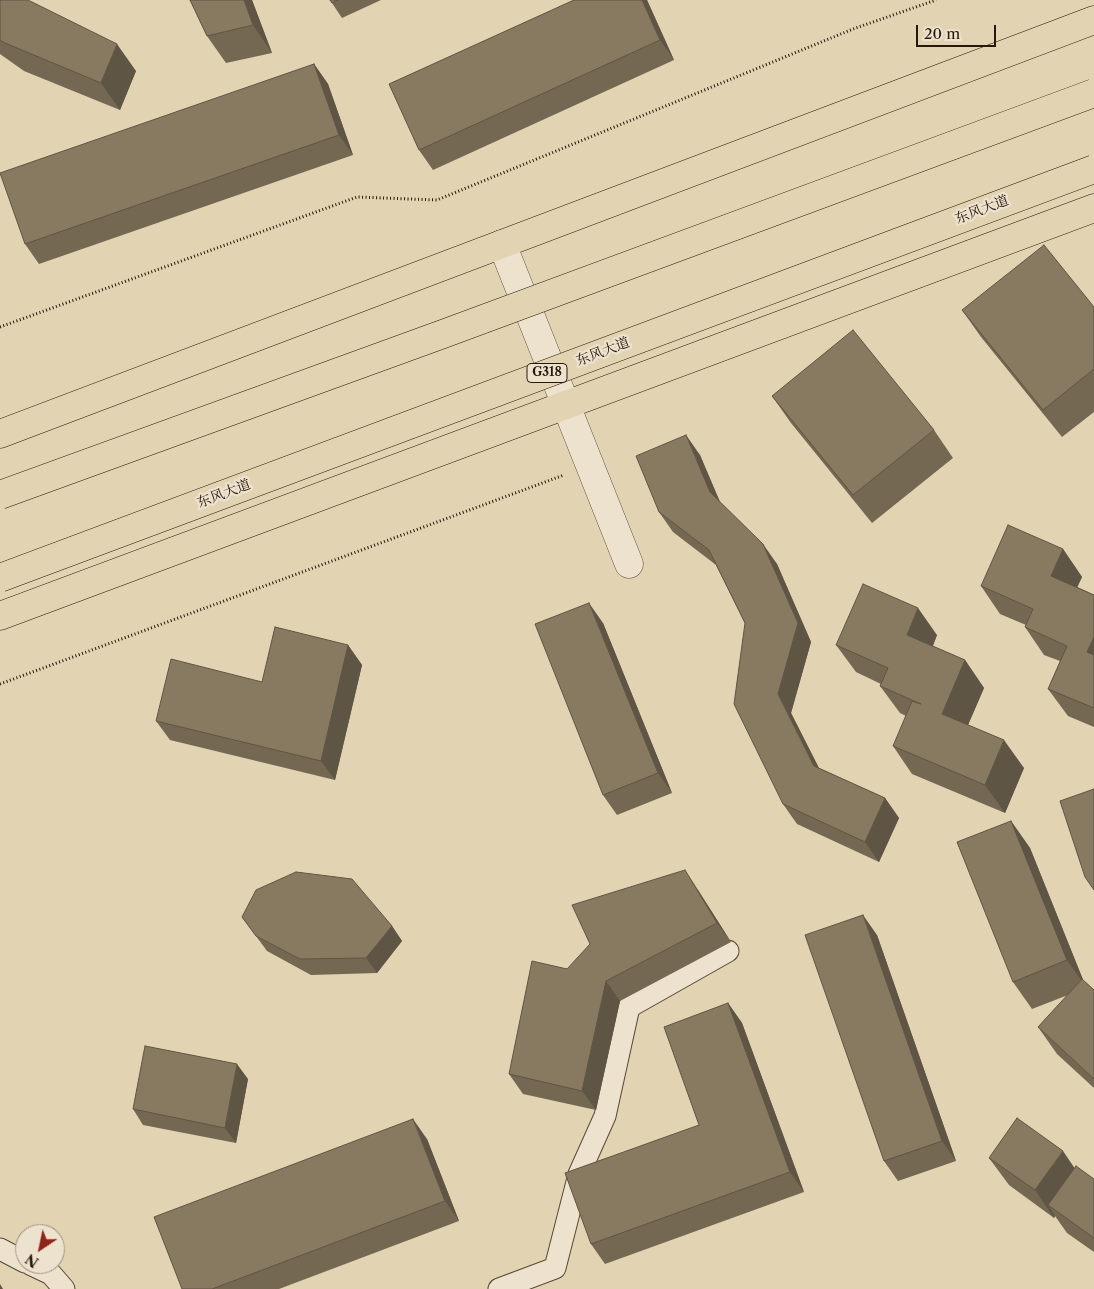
<!DOCTYPE html>
<meta charset="utf-8">
<style>
body{margin:0}
#map{position:relative;width:1094px;height:1289px;overflow:hidden;background:#e2d3b3;font-family:"Libre Caslon Text",serif}
canvas{display:block}
.north{position:absolute;left:15px;top:1224px;width:50px;height:50px;box-sizing:border-box;background:#ece2ce;border:1px solid #9d917f;border-radius:50%;rotate:214deg;font-size:14px;font-weight:700;line-height:20px;text-align:center;color:#271809}
.north::after{content:'';display:block;margin:auto;width:18px;height:22px;background:#8f2418;clip-path:polygon(50% 0,100% 100%,50% 72%,0 100%)}
.scale{position:absolute;left:916px;top:25px;width:80px;height:22px;box-sizing:border-box;border:2px solid #271809;border-top:0;padding-left:6px;font-size:15px;line-height:18px;white-space:nowrap;color:#271809;-webkit-text-stroke:4px #ece2ce;paint-order:stroke}
</style>
<div id="map">
<canvas width="1094" height="1289"></canvas>
<div class="north">N</div>
<div class="scale">20 m</div>
</div>
<script>
const ctx = document.querySelector('canvas').getContext('2d');
ctx.lineJoin = 'round';
function shape(rows) {
  const path = new Path2D();
  for (const r of rows) {
    path.moveTo(r[0], r[1]);
    for (let i = 2; i < r.length; i += 2) path.lineTo(r[i], r[i + 1]);
  }
  return path;
}
function trace(path, color, width, dash) {
  ctx.strokeStyle = color;
  ctx.lineWidth = width;
  ctx.lineCap = dash ? 'butt' : 'round';
  ctx.setLineDash(dash || []);
  ctx.stroke(path);
}
function paint(path, color) {
  ctx.fillStyle = color;
  ctx.fill(path, 'evenodd');
}
function drawText(font, color, halo, rows, align = 'center') {
  ctx.font = font + ' "Libre Caslon Text","Noto Serif SC",serif';
  ctx.lineWidth = 4.5;
  ctx.setLineDash([]);
  ctx.textBaseline = 'middle';
  ctx.strokeStyle = halo;
  ctx.fillStyle = color;
  for (const [text, x, y, turn = 0] of rows) {
    ctx.save();
    ctx.translate(x, y);
    ctx.rotate((+turn || 0) * Math.PI / 180);
    ctx.textAlign = isNaN(turn) ? turn : align;
    if (halo) ctx.strokeText(text, 0, 0);
    ctx.fillText(text, 0, 0);
    ctx.restore();
  }
}
const minor = shape([
 [0,1249,25,1262],
 [30,1264,51,1274,64,1289],
 [499,1289,555,1268,579,1174,605,1116,629,1007,728,951]
]);
const tertiary = shape([
 [502,244,629,564]
]);
const primary = shape([
 [0,434,1094,20],
 [0,616,1094,208]
]);
trace(minor, '#564734', 23);
trace(tertiary, '#564734', 29);
trace(primary, '#271809', 29);
trace(shape([
 [0,327,357,197,437,200,853,29,936,0],
 [0,684,564,475]
]), '#271809', 3, [1, 2.5]);
trace(minor, '#ece2ce', 21);
trace(tertiary, '#ece2ce', 28);
trace(primary, '#e2d3b3', 28);
const trunkBridge = shape([
 [0,495,443,334,1094,93],
 [0,578,1094,169]
]);
trace(trunkBridge, '#271809', 29, []);
trace(trunkBridge, '#e2d3b3', 28);
paint(shape([
 [0,0,136,71,120,110,24,71,0,54],
 [190,0,252,0,272,53,226,63,207,36],
 [330,0,381,0,342,18],
 [574,0,647,0,674,60,433,170,419,150],
 [314,64,328,84,353,155,39,264,25,244],
 [1094,307,1094,412,1062,437,981,337,962,310],
 [772,396,934,430,953,458,872,523,791,423],
 [700,455,719,501,777,564,811,642,791,713,819,768,885,798,899,818,879,862,797,824,783,804,745,623,716,565,673,532,659,512],
 [1063,549,1082,577,1077,587,1094,595,1094,727,1068,716,1048,689,1060,661,1044,655,1025,627,1026,625,1000,614,981,586],
 [603,623,672,793,617,815,603,795],
 [937,635,933,646,965,660,984,688,968,725,1024,768,1005,813,912,774,893,746,906,716,900,713,880,686,881,684,856,672,836,645],
 [348,645,362,665,335,780,170,740,156,721,262,682],
 [1011,821,1030,848,1083,980,1094,990,1094,1088,1057,1054,1038,1027,1068,995,1032,1009,1013,982],
 [698,890,731,942,620,1001,596,1110,523,1094,509,1074],
 [242,917,392,926,402,941,377,973,311,975,267,951],
 [877,935,956,1161,898,1181,884,1161],
 [728,1003,742,1023,804,1192,605,1264,591,1244,699,1125],
 [248,1079,236,1143,143,1125,133,1109],
 [427,1139,459,1221,279,1289,182,1289],
 [989,1158,1075,1168,1094,1179,1094,1252,1067,1233,1055,1216,1054,1218,1009,1185]
]), '#756853');
paint(shape([
 [244,0,252,0,272,53,253,25],
 [642,0,647,0,674,60,660,40],
 [117,44,136,71,120,110,101,83],
 [314,64,328,84,353,155,339,135],
 [686,435,700,455,724,511,710,492],
 [763,544,777,564,811,642,791,713,828,786,814,766,778,694],
 [1063,549,1082,577,1070,603,1051,576],
 [589,603,603,623,672,793,658,773],
 [918,608,937,635,926,662,907,635],
 [1094,637,1094,661,1087,652],
 [348,645,362,665,335,780,321,761],
 [965,660,984,688,961,741,942,714],
 [1004,740,1024,768,1005,813,985,785],
 [885,798,899,818,879,862,865,842],
 [1011,821,1030,848,1086,987,1067,960],
 [685,870,698,890,731,942,717,923],
 [863,915,877,935,956,1161,942,1141],
 [392,926,402,941,377,973,366,958],
 [606,981,620,1001,596,1110,582,1091],
 [728,1003,742,1023,804,1192,790,1172],
 [237,1064,248,1079,236,1143,225,1128],
 [413,1119,427,1139,459,1221,445,1201],
 [1063,1151,1082,1179,1048,1205,1055,1216,1054,1218,1035,1190],
 [0,1284,3,1289,0,1289]
]), '#5f5544');
const building = shape([
 [0,0,28,0,117,44,101,83,5,43,0,40,0,0],
 [190,0,244,0,253,25,207,36,190,0],
 [330,0,338,0,332,3,330,0],
 [574,0,642,0,660,40,419,150,389,84,574,0],
 [314,64,339,135,25,244,0,173,314,64],
 [1044,245,1094,307,1094,369,1043,410,962,310,1044,245],
 [853,330,934,430,853,495,772,396,853,330],
 [686,435,710,492,763,544,798,623,778,694,814,766,885,798,865,842,783,804,734,704,745,623,709,550,659,512,636,456,686,435],
 [1008,525,1063,549,1051,576,1094,595,1094,637,1087,652,1094,655,1094,708,1048,689,1067,646,1025,627,1033,609,981,586,1008,525],
 [863,584,918,608,907,635,965,660,942,714,1004,740,985,785,893,746,912,701,921,704,880,686,888,668,836,645,863,584],
 [589,603,658,773,603,795,535,624,589,603],
 [275,627,348,645,321,761,156,721,171,659,262,682,275,627],
 [1094,789,1094,890,1085,877,1060,801,1094,789],
 [1011,821,1067,960,1013,982,957,842,1011,821],
 [685,870,717,923,606,981,582,1091,509,1074,532,961,567,969,590,944,572,905,685,870],
 [296,872,352,879,392,926,366,958,300,959,256,936,242,917,256,890,296,872],
 [863,915,942,1141,884,1161,805,935,863,915],
 [1082,979,1094,990,1094,1079,1038,1027,1082,979],
 [728,1003,790,1172,591,1244,565,1173,699,1125,664,1027,728,1003],
 [145,1046,237,1064,225,1128,133,1109,145,1046],
 [1017,1118,1063,1151,1035,1190,989,1158,1017,1118],
 [413,1119,445,1201,212,1289,182,1289,154,1217,413,1119],
 [1076,1166,1094,1179,1094,1238,1048,1205,1076,1166]
]);
paint(building, '#887961');
trace(building, '#5f5544', 1);
for (const [x, y, w] of [
 [547,373,40]
]) {
  const box = new Path2D();
  box.roundRect(x - w / 2, y - 9.5, w, 19, 4);
  ctx.fillStyle = '#ece2ce';
  ctx.fill(box);
  trace(box, '#271809', 1);
}
drawText('bold 12px', '#271809', null, [
 ["G318",547,373]
]);
drawText('14px', '#271809', '#ece2ce', [
 ["东风大道",982,210,-21],
 ["东风大道",603,352,-21],
 ["东风大道",224,494,-21]
]);
</script>
